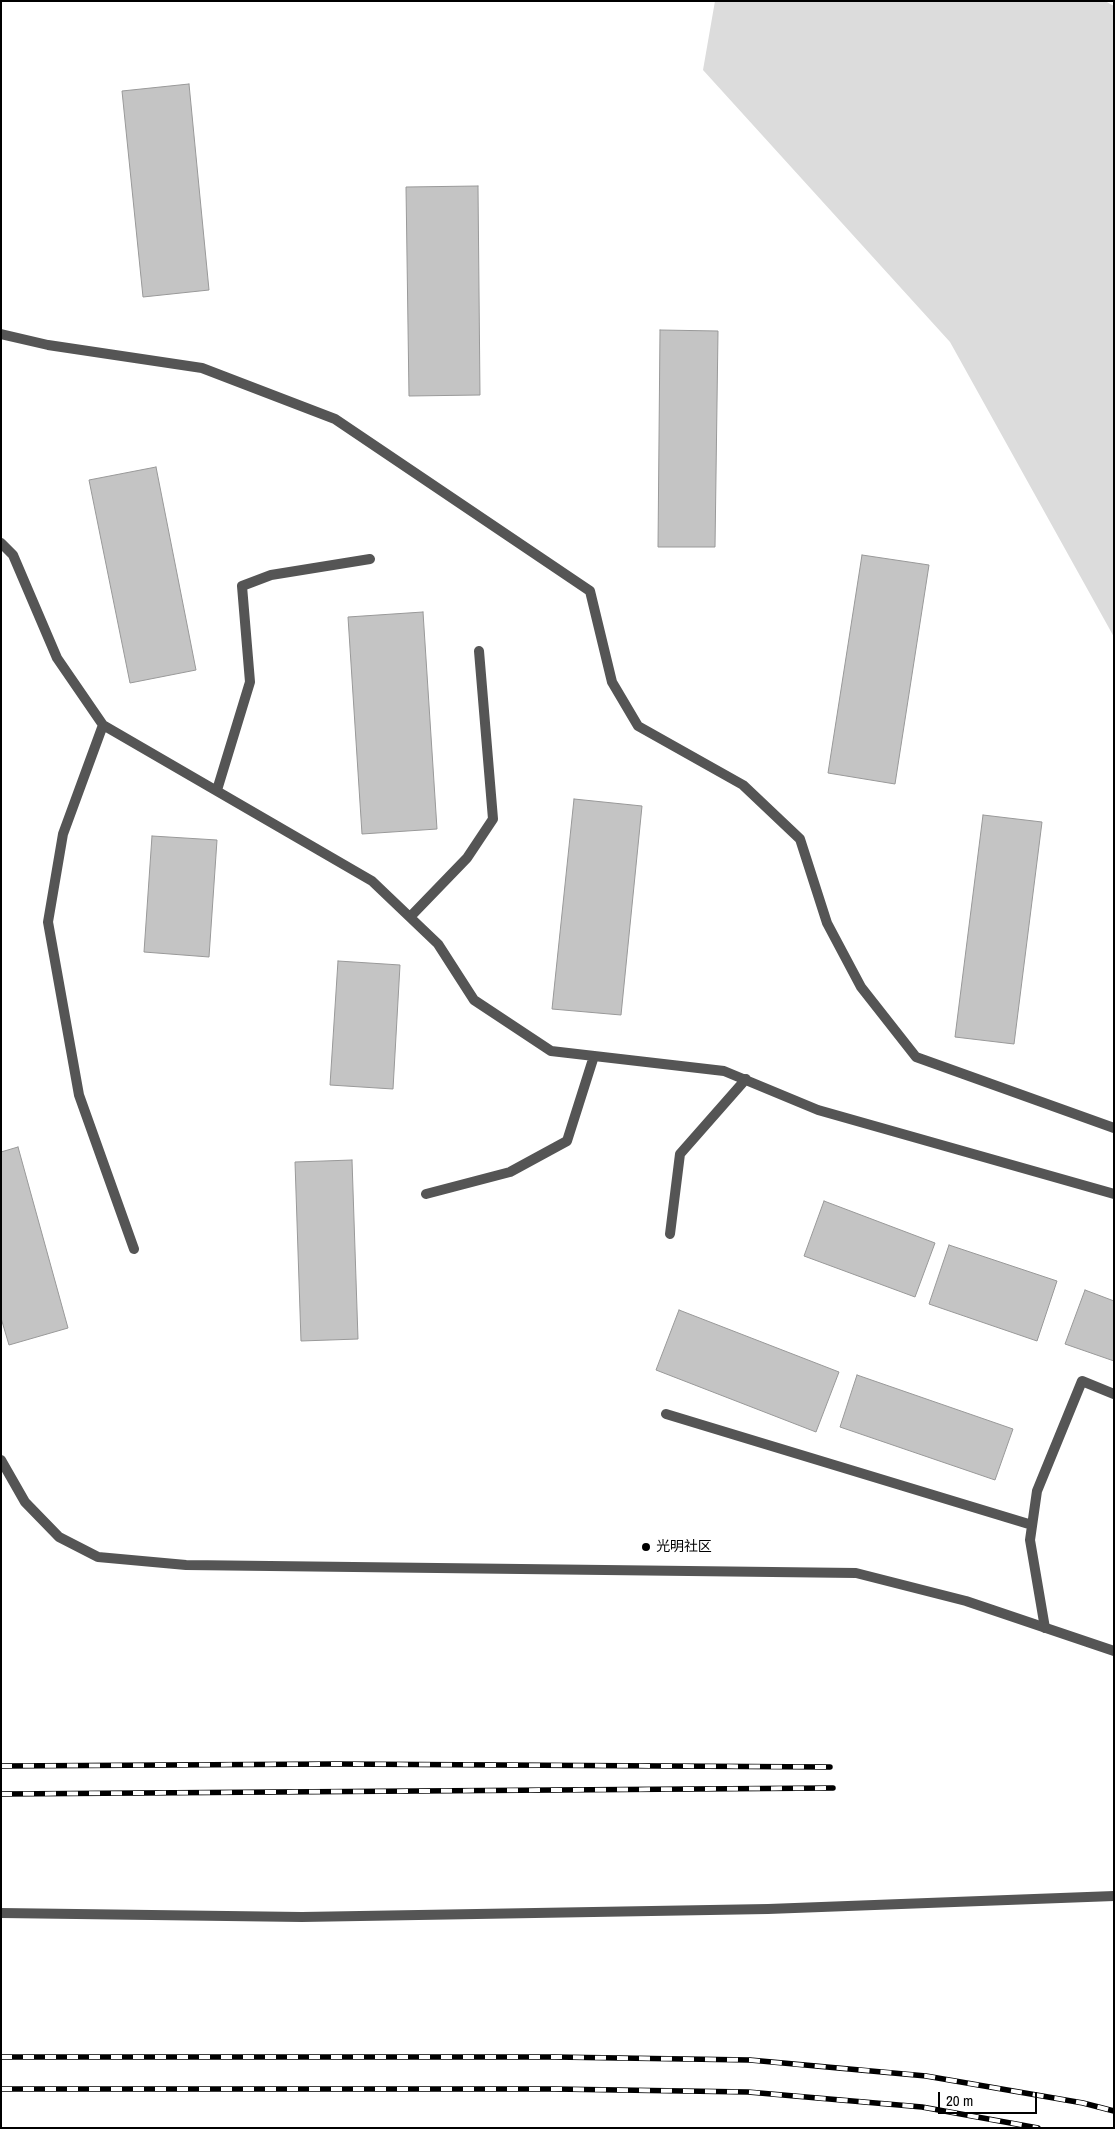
<!DOCTYPE html>
<meta charset="utf-8">
<style>
body{margin:0}
#map{position:relative;width:1115px;height:2129px;overflow:hidden;background:#fff;font-family:"Archivo Narrow",sans-serif}
canvas{display:block}
.frame{position:absolute;inset:0;border:2px solid #000;pointer-events:none}
.scale{position:absolute;left:938px;top:2092px;width:99px;height:22px;box-sizing:border-box;border:2px solid #000;border-top:0;padding-left:6px;font-size:15px;line-height:18px;white-space:nowrap;color:#000;-webkit-text-stroke:4px #fff;paint-order:stroke}
</style>
<div id="map">
<canvas width="1115" height="2129"></canvas>
<div class="frame"></div>
<div class="scale">20 m</div>
</div>
<script>
const ctx = document.querySelector('canvas').getContext('2d');
ctx.lineJoin = 'round';
function paint(path, color) {
  ctx.fillStyle = color;
  ctx.fill(path, 'evenodd');
}
function shape(rows) {
  const path = new Path2D();
  for (const r of rows) {
    path.moveTo(r[0], r[1]);
    for (let i = 2; i < r.length; i += 2) path.lineTo(r[i], r[i + 1]);
  }
  return path;
}
function trace(path, color, width, dash) {
  ctx.strokeStyle = color;
  ctx.lineWidth = width;
  ctx.lineCap = dash ? 'butt' : 'round';
  ctx.setLineDash(dash || []);
  ctx.stroke(path);
}
function drawText(font, color, halo, rows, align = 'center') {
  ctx.font = font + ' "Archivo Narrow","Noto Sans SC",sans-serif';
  ctx.lineWidth = 4.5;
  ctx.setLineDash([]);
  ctx.textBaseline = 'middle';
  ctx.strokeStyle = halo;
  ctx.fillStyle = color;
  for (const [text, x, y, turn = 0] of rows) {
    ctx.save();
    ctx.translate(x, y);
    ctx.rotate((+turn || 0) * Math.PI / 180);
    ctx.textAlign = isNaN(turn) ? turn : align;
    if (halo) ctx.strokeText(text, 0, 0);
    ctx.fillText(text, 0, 0);
    ctx.restore();
  }
}
paint(shape([
 [715,1,1105,1,1114,6,1114,637,950,342,703,70]
]), '#dcdcdc');
const building = shape([
 [189,84,209,290,143,297,122,91,189,84],
 [478,186,480,395,409,396,406,187,478,186],
 [660,330,718,331,715,547,658,547,660,330],
 [156,467,196,670,130,683,89,480,156,467],
 [862,555,929,565,895,784,828,773,862,555],
 [423,612,437,829,362,834,348,617,423,612],
 [574,799,642,806,621,1015,552,1009,574,799],
 [983,815,1042,822,1014,1044,955,1037,983,815],
 [152,836,217,840,209,957,144,952,152,836],
 [338,961,400,965,393,1089,330,1085,338,961],
 [18,1147,68,1328,9,1345,1,1318,1,1152,18,1147],
 [352,1160,358,1339,301,1341,295,1162,352,1160],
 [824,1201,935,1243,915,1297,804,1256,824,1201],
 [949,1245,1057,1281,1037,1341,929,1304,949,1245],
 [1085,1290,1114,1301,1114,1361,1065,1344,1085,1290],
 [679,1310,839,1372,816,1432,656,1370,679,1310],
 [857,1375,1013,1429,995,1480,840,1427,857,1375]
]);
paint(building, '#c4c4c4');
trace(building, '#999', 1);
trace(shape([
 [1,334,48,345,202,368,335,419,590,591,612,682,638,726,743,785,800,839,827,923,861,987,916,1057,1114,1128],
 [1,543,13,555,57,658,103,725,372,881,438,944,474,1000,551,1051,724,1071,818,1110,1114,1194],
 [103,725,63,834,48,922,79,1095,134,1249],
 [217,790,250,682,242,586,271,575,370,559],
 [410,917,467,858,493,819,479,651],
 [426,1194,510,1172,567,1141,594,1056],
 [670,1234,680,1154,746,1079],
 [666,1414,1032,1525],
 [1045,1628,1030,1540,1037,1491,1082,1381,1114,1394]
]), '#555', 10);
trace(shape([
 [1,1460,25,1502,59,1537,98,1557,186,1565,856,1573,966,1601,1114,1651],
 [1,1913,302,1917,768,1909,1114,1896]
]), '#555', 10);
const rail = shape([
 [1,1766,336,1764,830,1767],
 [1,1794,833,1788],
 [1,2057,554,2057,750,2060,926,2076,1083,2103,1114,2111],
 [1,2089,554,2089,748,2092,922,2107,1038,2128]
]);
trace(rail, '#000', 5.5);
trace(rail, '#fff', 4, [11]);
for (const [x, y, r, color] of [
 [646,1547,5,"#000"]
]) {
  const dot = new Path2D();
  dot.arc(x, y, r, 0, 2 * Math.PI);
  ctx.fillStyle = color;
  ctx.fill(dot);
  trace(dot, '#fff', 2);
}
drawText('14px', '#000', '#fff', [
 ["光明社区",656,1547]
], 'left');
</script>
